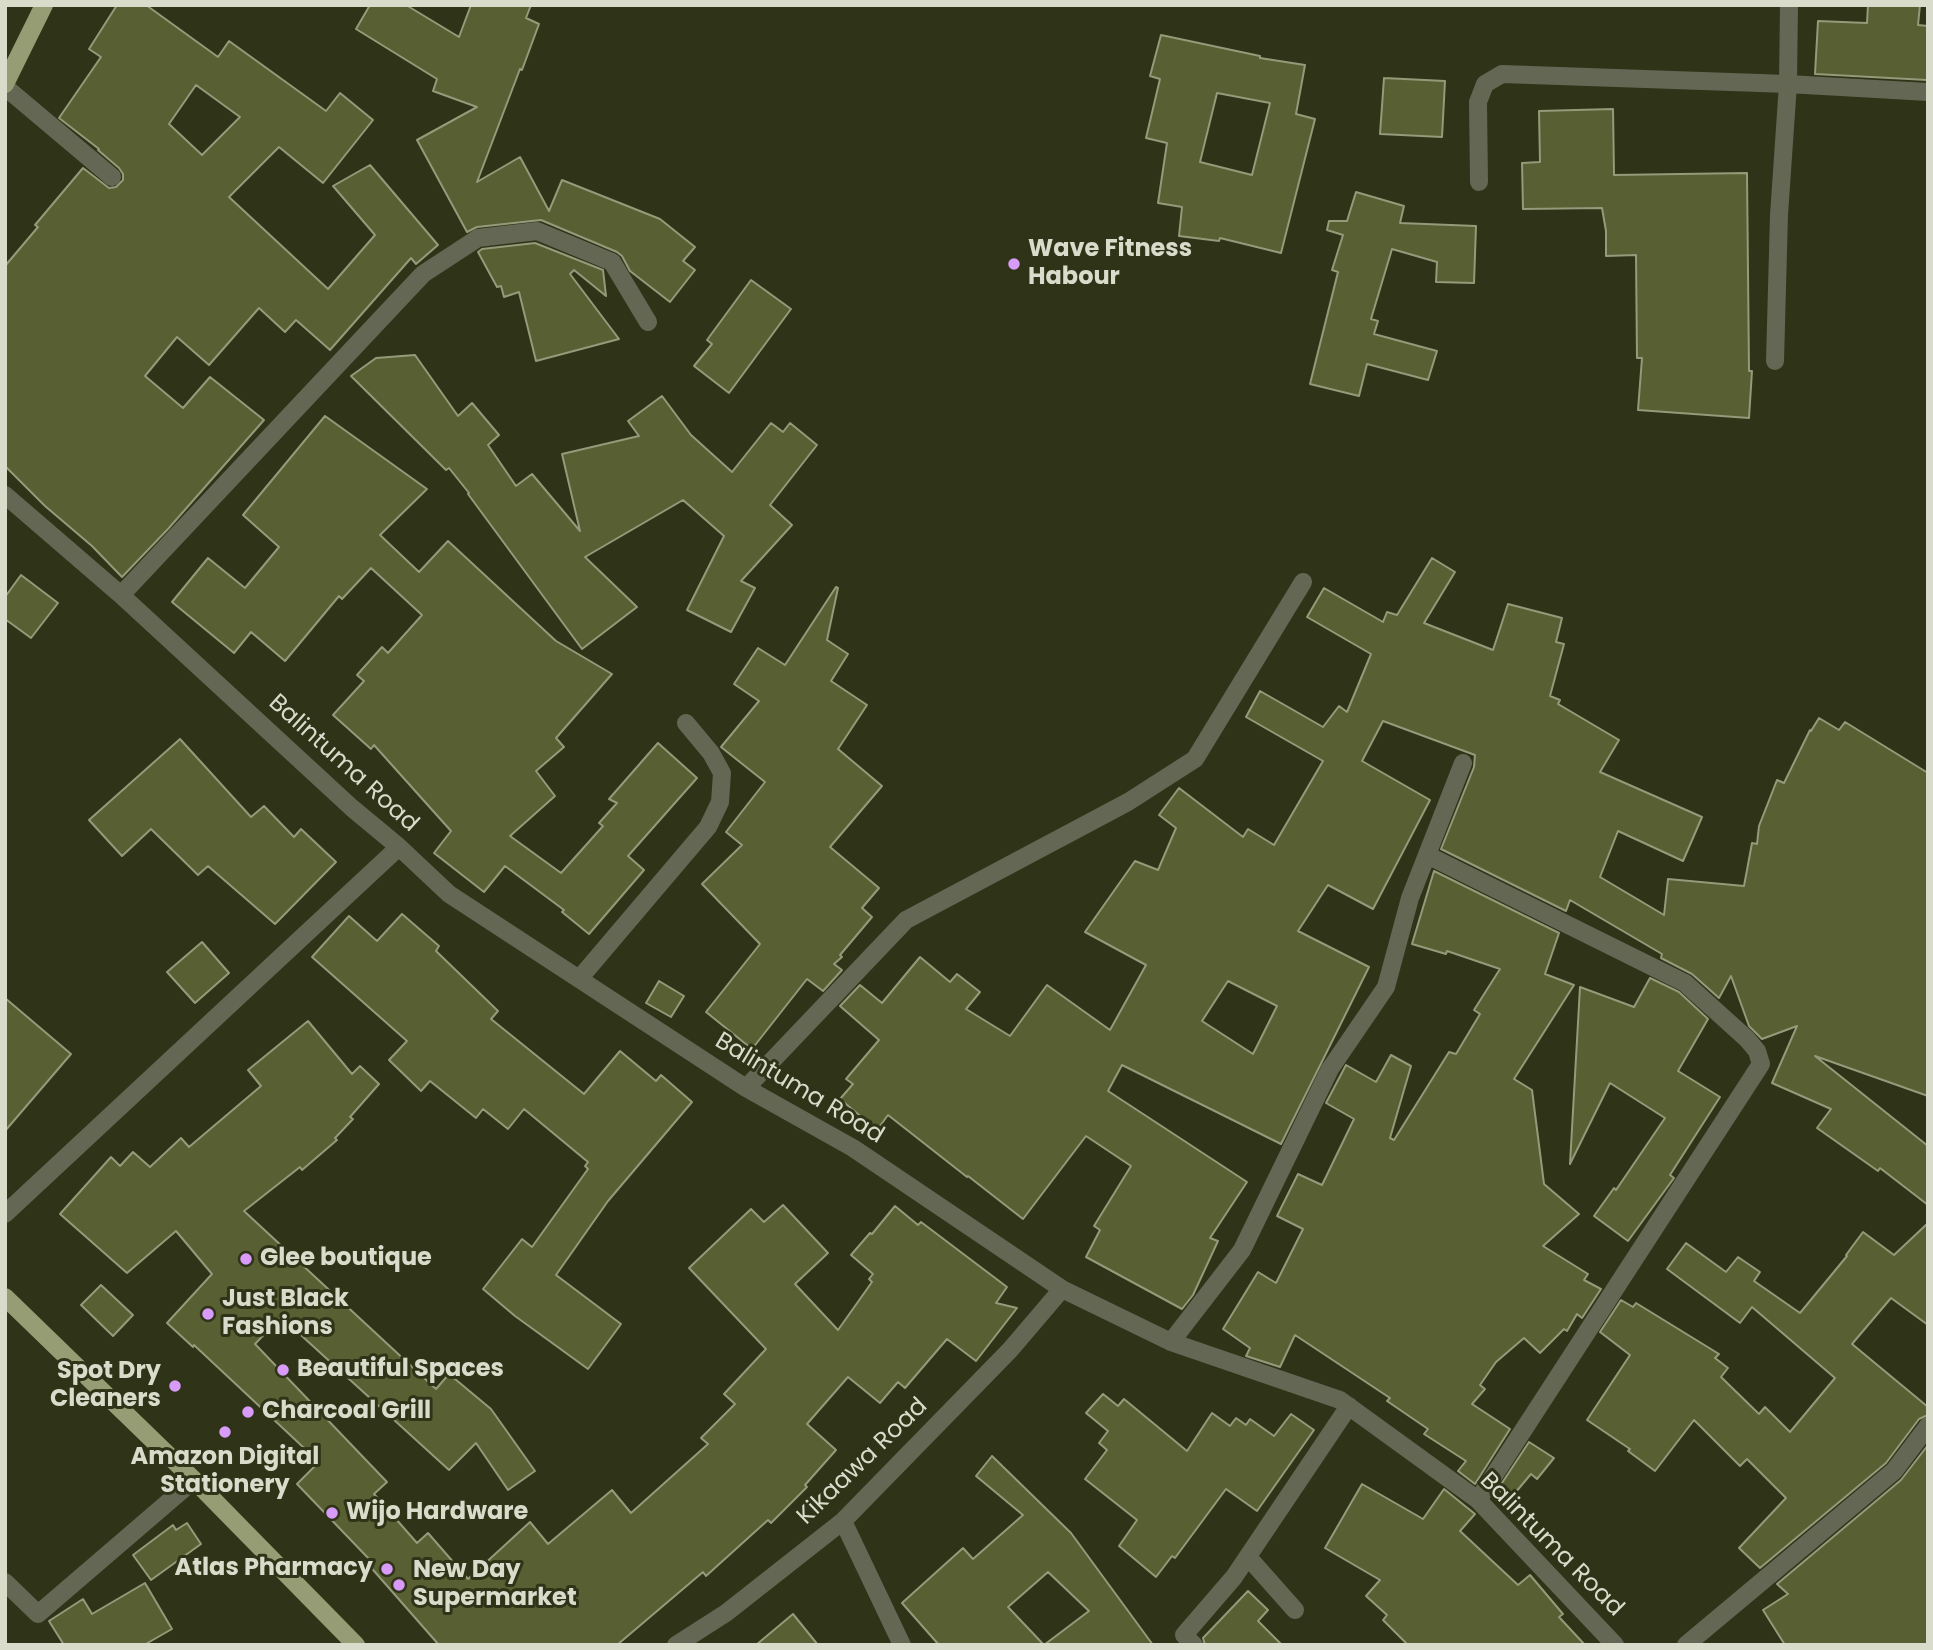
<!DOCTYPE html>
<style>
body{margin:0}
#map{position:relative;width:1933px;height:1650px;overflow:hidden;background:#2f3317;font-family:Poppins,sans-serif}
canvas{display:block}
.frame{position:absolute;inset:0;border:7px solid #d9dccb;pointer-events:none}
</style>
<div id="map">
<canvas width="1933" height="1650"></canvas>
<div class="frame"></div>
</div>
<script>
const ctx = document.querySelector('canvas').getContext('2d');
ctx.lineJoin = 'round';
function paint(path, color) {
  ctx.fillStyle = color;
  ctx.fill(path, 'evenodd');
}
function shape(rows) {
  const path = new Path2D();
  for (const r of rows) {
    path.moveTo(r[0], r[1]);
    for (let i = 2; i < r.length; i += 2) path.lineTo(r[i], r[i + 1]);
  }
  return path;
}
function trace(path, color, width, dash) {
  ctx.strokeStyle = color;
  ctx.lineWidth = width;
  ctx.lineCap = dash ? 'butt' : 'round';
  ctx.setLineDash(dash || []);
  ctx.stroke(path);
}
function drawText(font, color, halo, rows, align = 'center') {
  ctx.font = font + ' Poppins,sans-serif';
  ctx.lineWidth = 6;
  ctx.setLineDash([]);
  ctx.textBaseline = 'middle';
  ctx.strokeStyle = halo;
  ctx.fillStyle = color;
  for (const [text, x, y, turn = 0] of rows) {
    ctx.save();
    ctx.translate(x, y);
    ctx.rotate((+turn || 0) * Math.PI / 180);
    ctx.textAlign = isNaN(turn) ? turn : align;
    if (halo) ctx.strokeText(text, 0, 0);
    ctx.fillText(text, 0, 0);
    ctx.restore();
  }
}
const building = shape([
 [117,5,146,5,218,57,229,41,326,111,340,93,373,120,323,183,279,147,229,197,328,289,375,235,333,186,370,165,438,245,416,264,411,258,330,350,296,320,285,332,259,308,209,365,177,337,145,376,183,408,210,377,264,420,168,529,122,577,92,546,45,506,5,466,5,266,38,227,35,225,83,168,109,188,116,187,123,180,123,174,119,168,98,150,99,149,59,118,101,57,89,49,117,5],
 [196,85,240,117,202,155,169,124,196,85],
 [370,5,406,5,459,37,471,5,531,5,526,18,539,24,522,70,520,69,477,182,520,157,549,211,562,180,660,219,695,247,683,261,695,270,670,302,630,271,622,256,617,252,541,220,477,227,467,232,417,140,477,107,433,91,437,79,356,29,370,5],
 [1868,5,1920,5,1918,25,1928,26,1927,80,1815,74,1818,21,1867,23,1868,5],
 [1161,35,1260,56,1260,58,1305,65,1296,114,1315,119,1281,253,1220,238,1219,241,1179,236,1182,207,1158,203,1167,143,1146,138,1160,79,1150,76,1161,35],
 [1217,93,1270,103,1252,175,1200,162,1217,93],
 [1384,78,1445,81,1442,137,1380,134,1384,78],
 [1613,109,1614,175,1747,173,1749,371,1752,371,1749,418,1638,410,1642,358,1637,358,1636,255,1606,256,1606,231,1602,208,1523,209,1522,163,1540,162,1539,111,1613,109],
 [1356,192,1404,206,1400,223,1476,226,1474,283,1436,282,1437,262,1392,249,1371,319,1378,321,1374,334,1437,351,1428,380,1367,364,1359,396,1310,384,1338,272,1332,270,1343,235,1327,230,1329,221,1347,221,1356,192],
 [535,243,603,270,606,296,574,270,570,274,619,339,536,361,519,292,504,297,501,286,497,287,478,252,482,249,535,243],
 [751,280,791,309,729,393,694,366,712,344,707,340,751,280],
 [415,355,458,416,472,403,499,435,488,445,516,486,532,474,580,531,562,454,639,436,628,421,662,396,691,435,732,472,771,423,783,432,790,423,817,445,770,505,792,525,741,581,755,588,731,632,687,610,724,536,683,500,585,557,637,607,582,649,468,494,469,493,449,468,446,470,351,376,376,358,415,355],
 [325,416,427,489,380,535,419,572,448,541,556,641,612,674,556,738,564,747,536,771,555,796,510,836,561,873,603,826,599,823,617,803,609,799,658,743,697,778,628,856,644,870,589,934,562,912,564,910,505,866,484,892,434,853,451,831,374,745,371,749,333,715,364,681,357,675,382,647,388,653,422,615,371,568,342,599,339,596,285,661,251,632,234,653,172,602,208,558,245,588,279,547,243,515,325,416],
 [1432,558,1455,572,1424,623,1493,650,1508,604,1562,618,1556,642,1564,644,1550,696,1560,700,1558,704,1619,740,1600,772,1702,817,1683,861,1618,831,1600,877,1664,915,1668,879,1744,886,1752,843,1757,844,1759,826,1777,780,1784,783,1810,730,1811,731,1819,718,1839,730,1845,722,1928,773,1928,1096,1815,1056,1928,1146,1928,1205,1880,1168,1878,1171,1817,1128,1831,1109,1772,1083,1797,1026,1762,1039,1749,1026,1731,976,1719,998,1692,974,1661,958,1662,954,1570,900,1566,911,1441,849,1474,767,1475,755,1383,721,1362,761,1430,800,1373,909,1328,885,1298,931,1369,967,1281,1144,1122,1065,1108,1091,1247,1182,1210,1238,1218,1241,1193,1295,1182,1309,1086,1257,1100,1230,1094,1226,1131,1166,1086,1136,1023,1219,968,1176,967,1177,888,1115,877,1130,840,1099,853,1084,846,1079,879,1040,840,1006,860,985,882,1003,920,957,950,982,957,974,980,992,966,1009,1010,1036,1047,985,1110,1030,1146,965,1085,932,1135,861,1158,870,1176,828,1159,815,1179,788,1243,837,1248,829,1274,845,1323,761,1246,717,1260,691,1323,727,1339,706,1347,712,1371,654,1307,617,1324,588,1383,622,1387,612,1397,615,1432,558],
 [1228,981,1277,1006,1253,1054,1202,1021,1228,981],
 [21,575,58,603,31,638,5,619,5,597,21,575],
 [836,587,838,588,827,640,848,654,831,681,867,705,838,749,882,786,830,847,879,888,862,908,872,917,840,955,842,957,834,964,842,970,823,991,807,979,752,1049,706,1012,760,944,702,884,742,845,726,832,765,782,721,747,759,701,734,684,758,648,785,665,836,587],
 [180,739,251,817,264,806,294,837,301,829,336,862,275,924,208,866,198,875,151,829,122,856,89,820,180,739],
 [1434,871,1559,933,1545,974,1574,985,1514,1079,1532,1090,1544,1184,1579,1214,1543,1246,1588,1274,1584,1280,1601,1289,1582,1318,1577,1314,1567,1331,1564,1329,1540,1353,1524,1338,1496,1362,1480,1385,1485,1389,1472,1404,1510,1429,1475,1484,1458,1471,1466,1461,1424,1434,1428,1429,1387,1401,1390,1398,1295,1335,1280,1367,1246,1356,1250,1348,1223,1329,1258,1272,1276,1283,1303,1229,1277,1216,1298,1174,1322,1185,1354,1119,1326,1103,1346,1065,1376,1082,1391,1055,1411,1066,1390,1138,1394,1140,1449,1052,1456,1054,1480,1014,1474,1010,1500,969,1447,951,1446,954,1412,944,1434,871],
 [402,914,439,946,436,951,498,1011,491,1019,584,1094,620,1051,656,1081,661,1075,692,1102,608,1201,556,1275,621,1324,588,1369,515,1316,483,1289,522,1239,532,1247,588,1169,585,1166,588,1162,524,1109,508,1129,483,1109,476,1118,430,1081,421,1091,389,1060,407,1041,312,957,349,916,377,941,402,914],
 [202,942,229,973,195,1003,167,972,202,942],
 [1650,978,1679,992,1708,1019,1678,1071,1720,1097,1670,1175,1674,1178,1628,1241,1594,1216,1614,1188,1616,1190,1665,1118,1610,1083,1570,1164,1580,987,1634,1007,1650,978],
 [659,981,684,996,671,1017,646,1003,659,981],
 [5,998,71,1054,5,1131,5,998],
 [308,1021,352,1074,360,1066,379,1084,350,1117,353,1119,335,1138,337,1140,302,1170,300,1167,244,1211,436,1389,449,1374,491,1409,535,1471,508,1490,476,1443,449,1470,281,1317,255,1344,387,1482,374,1494,417,1543,428,1533,468,1579,530,1522,548,1544,612,1490,631,1513,708,1444,701,1438,735,1404,724,1394,766,1349,689,1268,751,1209,764,1222,783,1205,828,1253,795,1284,838,1330,872,1282,869,1279,873,1274,851,1255,870,1233,872,1234,895,1206,918,1225,921,1222,1007,1287,996,1303,1017,1308,976,1361,947,1339,905,1388,898,1382,880,1403,848,1377,807,1424,836,1450,805,1485,807,1487,771,1523,768,1520,706,1576,703,1572,617,1645,439,1645,367,1563,370,1560,297,1484,319,1462,194,1345,193,1347,167,1323,212,1274,176,1231,127,1273,60,1214,111,1157,120,1166,133,1152,150,1167,181,1138,189,1147,261,1086,248,1070,308,1021],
 [1928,1223,1928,1325,1891,1298,1852,1344,1928,1407,1928,1415,1919,1419,1886,1463,1760,1568,1739,1548,1786,1498,1747,1459,1740,1466,1694,1420,1655,1471,1628,1451,1630,1449,1587,1420,1630,1355,1600,1332,1621,1300,1633,1307,1636,1303,1719,1354,1715,1358,1728,1368,1721,1377,1759,1414,1765,1407,1790,1432,1835,1378,1752,1307,1740,1323,1667,1269,1686,1243,1726,1272,1738,1257,1760,1272,1754,1281,1800,1313,1847,1256,1846,1255,1863,1232,1894,1255,1928,1223],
 [101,1285,133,1315,113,1336,81,1305,101,1285],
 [1103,1394,1118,1406,1124,1399,1187,1451,1212,1413,1230,1426,1236,1418,1246,1425,1250,1419,1274,1436,1291,1414,1314,1430,1257,1511,1226,1489,1175,1558,1172,1556,1156,1577,1119,1546,1137,1520,1085,1479,1107,1450,1099,1443,1108,1431,1086,1413,1103,1394],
 [1529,1442,1554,1458,1537,1479,1531,1474,1510,1499,1498,1489,1529,1442],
 [1928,1445,1928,1645,1785,1645,1763,1610,1788,1594,1777,1584,1901,1480,1928,1445],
 [992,1456,1071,1533,1153,1645,939,1645,902,1603,963,1548,973,1559,1023,1515,976,1476,992,1456],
 [1048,1572,1089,1611,1044,1645,1008,1607,1048,1572],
 [1362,1484,1423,1519,1444,1489,1475,1514,1460,1531,1518,1585,1530,1575,1563,1614,1559,1617,1585,1645,1408,1645,1383,1620,1387,1615,1366,1596,1380,1580,1325,1548,1362,1484],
 [187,1523,201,1544,151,1580,133,1555,173,1525,176,1530,187,1523],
 [145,1583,172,1629,144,1645,64,1645,49,1621,83,1599,92,1614,145,1583],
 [1248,1591,1268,1610,1258,1621,1282,1645,1205,1645,1203,1638,1248,1591],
 [793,1614,818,1645,756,1645,793,1614]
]);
paint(building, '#585f32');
trace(building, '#949a7a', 2);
trace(shape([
 [5,87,112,177],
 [1479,182,1478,102,1485,84,1502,74,1788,84,1928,92],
 [1775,361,1779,215,1788,84,1789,5],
 [5,495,121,595,352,808,399,847,449,894,746,1088,853,1148,1062,1289,1171,1342,1340,1400,1478,1500,1615,1645],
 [121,595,423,274,478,238,537,231,612,262,648,322],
 [1427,855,1685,983,1747,1039,1757,1051,1761,1064,1478,1500],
 [579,979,708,827,720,802,722,773,711,753,686,723],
 [746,1088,906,920,1128,802,1195,759,1303,582],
 [5,1214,399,847],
 [1171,1342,1242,1250,1330,1069,1386,987,1410,898,1463,763],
 [843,1521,902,1645],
 [1248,1557,1295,1610],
 [5,1582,38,1614,194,1480],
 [676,1645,726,1613,843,1521,1010,1350,1062,1289],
 [1194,1645,1184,1635,1234,1577,1349,1406],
 [1686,1645,1894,1471,1928,1426]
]), '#646754', 18);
trace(shape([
 [5,84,44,5],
 [5,1297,194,1480,356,1645]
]), '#969d75', 18);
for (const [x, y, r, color] of [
 [1014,264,7,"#d89bf8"],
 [246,1259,7,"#d89bf8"],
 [208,1314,7,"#d89bf8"],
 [283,1370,7,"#d89bf8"],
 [175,1386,7,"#d89bf8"],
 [248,1412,7,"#d89bf8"],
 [225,1432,7,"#d89bf8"],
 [332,1513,7,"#d89bf8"],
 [387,1569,7,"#d89bf8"],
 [399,1585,7,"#d89bf8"]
]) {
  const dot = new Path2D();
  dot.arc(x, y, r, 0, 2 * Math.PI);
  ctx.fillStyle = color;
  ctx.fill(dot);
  trace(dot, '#2f3317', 2.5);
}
drawText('bold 24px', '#d9dccb', '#2f3317', [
 ["Wave Fitness",1028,250],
 ["Habour",1028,278],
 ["Glee boutique",260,1259],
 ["Just Black",222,1300],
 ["Fashions",222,1328],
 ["Beautiful Spaces",297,1370],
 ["Spot Dry",161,1372,"right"],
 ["Cleaners",161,1400,"right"],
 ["Charcoal Grill",262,1412],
 ["Amazon Digital",225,1458,"center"],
 ["Stationery",225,1486,"center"],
 ["Wijo Hardware",346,1513],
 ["Atlas Pharmacy",373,1569,"right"],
 ["New Day",413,1571],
 ["Supermarket",413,1599]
], 'left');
drawText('24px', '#d9dccb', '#2f3317', [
 ["Balintuma Road",343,764,42],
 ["Balintuma Road",799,1089,31],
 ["Kikaawa Road",863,1462,-44],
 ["Balintuma Road",1551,1545,45]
]);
</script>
